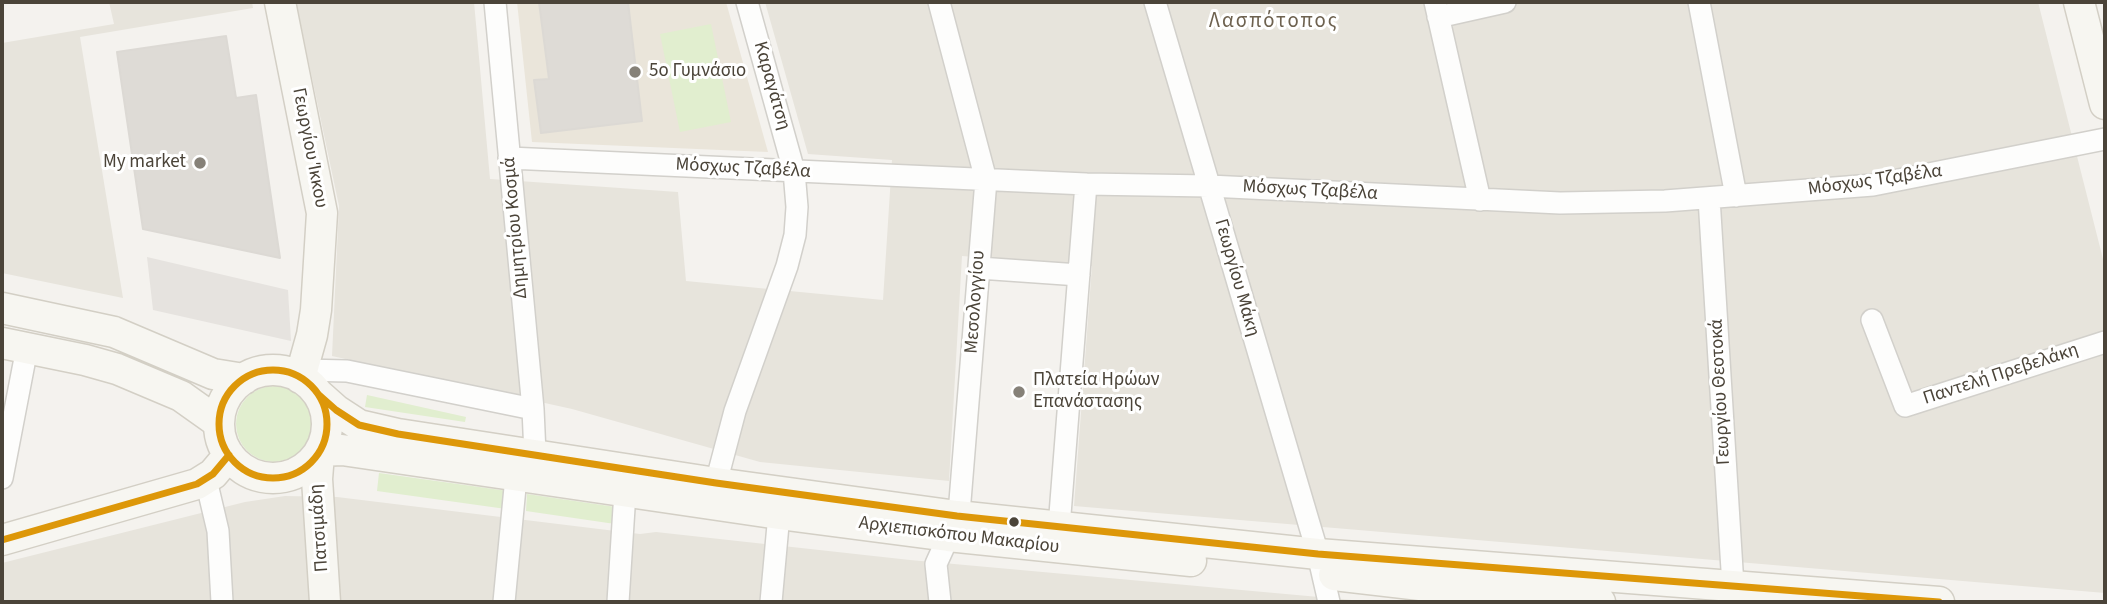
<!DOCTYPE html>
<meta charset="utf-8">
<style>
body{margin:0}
#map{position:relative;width:2107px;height:604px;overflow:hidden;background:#f4f2ee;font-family:"Source Sans 3",sans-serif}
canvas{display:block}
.frame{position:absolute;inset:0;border:4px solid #4b4439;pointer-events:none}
</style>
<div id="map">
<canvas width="2107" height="604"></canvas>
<div class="frame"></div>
</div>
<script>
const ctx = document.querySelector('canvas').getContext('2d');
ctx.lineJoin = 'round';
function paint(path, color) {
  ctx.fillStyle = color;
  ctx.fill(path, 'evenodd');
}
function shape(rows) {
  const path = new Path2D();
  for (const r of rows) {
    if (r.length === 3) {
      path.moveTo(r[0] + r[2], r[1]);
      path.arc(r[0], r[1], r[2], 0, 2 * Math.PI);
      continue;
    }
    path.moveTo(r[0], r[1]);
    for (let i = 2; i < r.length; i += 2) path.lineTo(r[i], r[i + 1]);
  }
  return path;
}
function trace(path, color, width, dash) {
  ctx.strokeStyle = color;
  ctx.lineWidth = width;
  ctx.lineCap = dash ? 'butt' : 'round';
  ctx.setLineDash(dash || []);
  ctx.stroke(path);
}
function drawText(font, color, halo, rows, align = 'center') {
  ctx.font = font + ' "Source Sans 3",sans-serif';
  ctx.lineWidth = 6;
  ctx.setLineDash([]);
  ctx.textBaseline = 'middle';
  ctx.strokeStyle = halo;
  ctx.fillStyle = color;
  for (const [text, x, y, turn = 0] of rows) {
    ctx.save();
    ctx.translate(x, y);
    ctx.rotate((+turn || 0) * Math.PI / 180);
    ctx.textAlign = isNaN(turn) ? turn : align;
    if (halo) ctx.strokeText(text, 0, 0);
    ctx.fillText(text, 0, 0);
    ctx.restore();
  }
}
paint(shape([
 [109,2,252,2,253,8,80,37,123,298,2,273,2,43,114,24],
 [296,2,474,2,490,179,678,192,686,281,883,300,892,160,808,154,765,2,2038,2,2105,267,2105,593,1074,506,1092,266,962,256,949,481,760,462,572,409,332,356,339,206],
 [285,496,337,497,640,534,656,532,910,560,1374,602,2,602,2,563,245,502]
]), '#e7e4dc');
paint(shape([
 [517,2,726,2,768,152,532,142]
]), '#eae5da');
paint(shape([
 [711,24,731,122,680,132,660,34],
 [274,424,38],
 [367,395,466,417,465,422,365,407],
 [379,473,508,491,506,509,377,491],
 [527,494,616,507,615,524,526,511]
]), '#e1eecf');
paint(shape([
 [147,257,288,290,291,341,153,310]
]), '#e6e3df');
const building = shape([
 [539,2,628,2,642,121,541,133,534,80,549,79,539,2],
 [226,36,236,98,256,95,280,258,143,229,117,52,226,36]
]);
paint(building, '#dedbd6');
trace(building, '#dcd9d4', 2);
const street = shape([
 [495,2,533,409,535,454],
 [939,2,986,180,960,501,955,522,936,564,940,602],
 [1155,2,1318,554,1329,602],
 [1435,2,1480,200],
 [1699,2,1736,196],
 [1438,17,1505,2],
 [509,158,1086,184,1209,186,1560,203,1665,201,1873,185,2105,139],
 [1709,198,1733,586],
 [979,268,1079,275],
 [1872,320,1905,406,2105,342],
 [303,370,347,371,533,409],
 [2,478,27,348],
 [206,480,218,531,222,602],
 [716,483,735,411,787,266,795,235,797,207,794,171,747,2],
 [1059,527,1086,184],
 [504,602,516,477],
 [618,602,625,492],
 [771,602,779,514]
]);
const secondary = shape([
 [280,2,322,213,316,310,312,335,300,378],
 [2079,2,2105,104],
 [2,308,114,332,213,374,244,379],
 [2,343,85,360,117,369,181,396,219,423],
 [273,424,54],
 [318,394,336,410,359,425,398,434,716,483,957,516,1318,554,1939,602],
 [320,451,342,450,779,514,948,536,1191,561],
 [319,454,317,479,325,602],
 [2,540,197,484,213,474,229,455],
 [1334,575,1488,593,1600,602]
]);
trace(street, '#d2d0cb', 24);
trace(secondary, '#d3cfc5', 33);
trace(street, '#fdfdfc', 21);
trace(secondary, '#f7f6f1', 30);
trace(shape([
 [273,424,54],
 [318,394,336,410,359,425,398,434,716,483,957,516,1318,554,1939,602],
 [2,540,197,484,213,474,229,455]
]), '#dd9709', 7);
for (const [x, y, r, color] of [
 [635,72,7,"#868178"],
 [200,163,7,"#868178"],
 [1019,392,7,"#868178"],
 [1014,522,6,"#4b4439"]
]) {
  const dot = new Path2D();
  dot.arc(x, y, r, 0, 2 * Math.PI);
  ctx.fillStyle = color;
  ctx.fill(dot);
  trace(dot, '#fff', 2.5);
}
drawText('19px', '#4b4439', '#fff', [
 ["5ο Γυμνάσιο",649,72],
 ["My market",186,163,"right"],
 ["Πλατεία Ηρώων",1033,381],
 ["Επανάστασης",1033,403]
], 'left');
drawText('19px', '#4b4439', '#fff', [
 ["Καραγάτση",771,86,74],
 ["Γεωργίου Ίκκου",309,148,79],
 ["Μόσχως Τζαβέλα",743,169,3],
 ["Μόσχως Τζαβέλα",1875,181,-8],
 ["Μόσχως Τζαβέλα",1310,191,3],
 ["Δημητρίου Κοσμά",516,228,-95],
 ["Γεωργίου Μάκη",1236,278,74],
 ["Μεσολογγίου",976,302,-86],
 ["Παντελή Πρεβελάκη",2001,375,-18],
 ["Γεωργίου Θεοτοκά",1721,392,-93],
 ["Πατσιμάδη",320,528,-94],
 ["Αρχιεπισκόπου Μακαρίου",959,536,7]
]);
ctx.letterSpacing = '2px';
drawText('21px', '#6e6250', '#fff', [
 ["Λασπότοπος",1274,22]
]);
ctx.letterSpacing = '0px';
</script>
